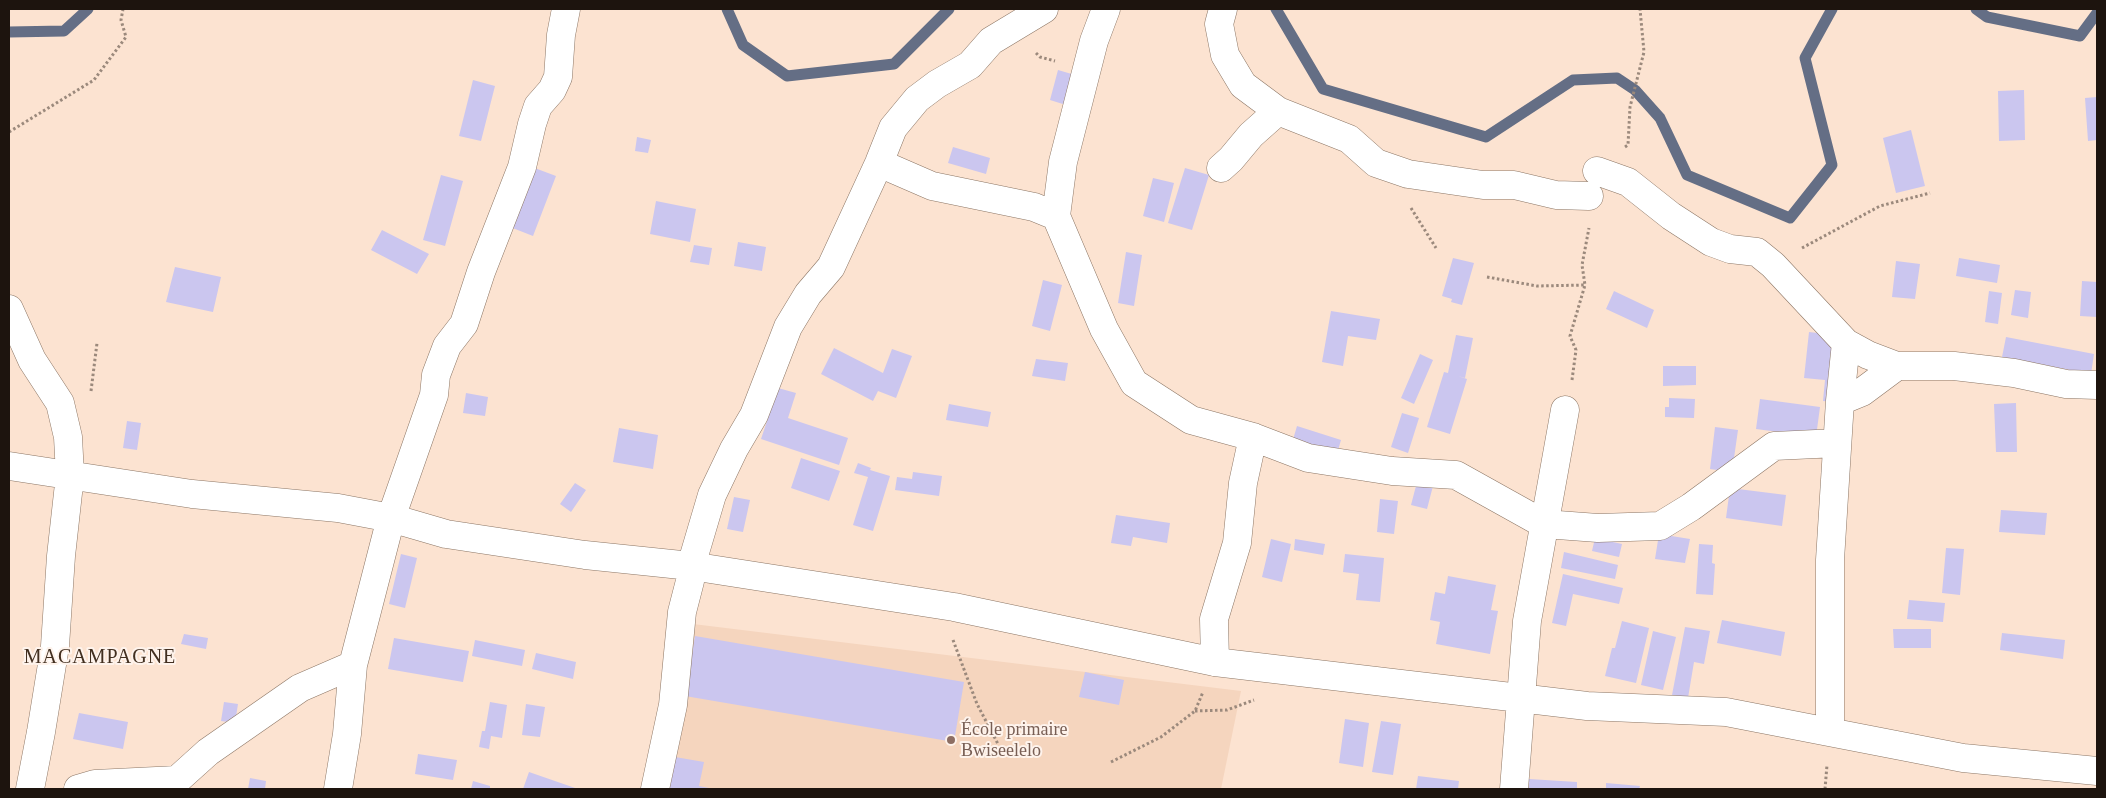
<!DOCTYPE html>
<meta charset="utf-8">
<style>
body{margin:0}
#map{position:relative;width:2106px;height:798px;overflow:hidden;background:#fce3d1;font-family:Georgia,serif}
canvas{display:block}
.frame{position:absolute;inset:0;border:10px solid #1d140e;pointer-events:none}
</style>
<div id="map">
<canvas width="2106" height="798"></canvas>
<div class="frame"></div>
</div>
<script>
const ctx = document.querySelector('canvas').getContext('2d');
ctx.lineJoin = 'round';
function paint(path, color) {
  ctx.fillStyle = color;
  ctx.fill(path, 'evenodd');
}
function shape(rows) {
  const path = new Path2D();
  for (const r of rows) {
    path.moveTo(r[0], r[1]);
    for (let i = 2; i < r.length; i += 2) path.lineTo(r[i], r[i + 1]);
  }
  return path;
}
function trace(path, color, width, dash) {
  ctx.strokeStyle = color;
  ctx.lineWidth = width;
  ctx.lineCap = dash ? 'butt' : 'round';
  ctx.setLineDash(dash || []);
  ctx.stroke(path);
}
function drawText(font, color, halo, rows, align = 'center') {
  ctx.font = font + ' Georgia,serif';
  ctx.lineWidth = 4;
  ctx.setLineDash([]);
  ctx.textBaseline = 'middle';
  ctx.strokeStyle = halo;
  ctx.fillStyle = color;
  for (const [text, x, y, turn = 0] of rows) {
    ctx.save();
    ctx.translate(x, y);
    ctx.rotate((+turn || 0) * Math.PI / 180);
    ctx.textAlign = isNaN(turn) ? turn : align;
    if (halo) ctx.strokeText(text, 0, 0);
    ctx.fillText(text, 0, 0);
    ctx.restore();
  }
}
paint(shape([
 [693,624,1241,691,1221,789,663,789]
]), '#f5d5be');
trace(shape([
 [727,9,743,45,787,76,894,64,949,9],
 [1276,9,1323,89,1486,137,1573,80,1617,78,1635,90,1660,118,1687,175,1790,218,1832,165,1805,58,1832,9],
 [1976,9,1987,17,2080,36,2097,13],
 [9,32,64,31,88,9]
]), '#646e85', 11);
paint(shape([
 [1058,70,1075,75,1066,105,1050,100],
 [473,80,495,86,481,141,459,136],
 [2024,90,2025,140,1999,141,1998,91],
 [2097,97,2097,140,2088,141,2085,98],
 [1911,130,1925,186,1896,193,1883,138],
 [637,137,651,140,648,153,635,151],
 [953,147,990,158,986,174,948,163],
 [532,167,556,176,533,236,510,227],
 [1185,168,1209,175,1192,230,1168,223],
 [441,175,463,181,445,246,423,240],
 [1153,178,1174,183,1164,222,1143,216],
 [656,201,696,209,690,242,650,234],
 [382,230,429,254,417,274,371,250],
 [738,242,766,247,762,271,734,266],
 [694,245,712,248,709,265,690,262],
 [1126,252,1142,255,1134,306,1118,303],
 [1453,258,1474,263,1462,305,1451,302,1452,299,1442,296],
 [1959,258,2000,265,1997,283,1956,276],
 [1896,261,1920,264,1915,299,1892,297],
 [175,267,221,277,213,312,166,302],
 [1043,280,1062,285,1050,331,1032,326],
 [2082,281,2097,282,2097,317,2080,316],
 [2015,290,2031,292,2028,318,2011,315],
 [1614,291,1654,310,1647,328,1606,309],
 [1989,291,2002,293,1998,324,1985,322],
 [1331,311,1380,319,1376,340,1348,336,1343,366,1322,362],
 [1809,332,1835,335,1834,402,1823,401,1825,380,1804,378],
 [1456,335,1473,338,1465,378,1458,376,1467,379,1450,434,1427,427,1444,372,1448,373],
 [2006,337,2094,354,2091,374,2002,357],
 [834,348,883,373,892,349,912,356,896,398,878,391,873,401,821,374],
 [1420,354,1433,360,1414,404,1401,398],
 [1036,359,1068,363,1065,381,1032,376],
 [1663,366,1696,366,1696,385,1663,386],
 [778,388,796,393,788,418,848,438,839,465,761,439],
 [466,393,488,397,485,416,463,413],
 [1669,398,1695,399,1694,418,1665,417,1665,407,1669,407],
 [1760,399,1820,407,1816,437,1756,429],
 [2016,403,2017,452,1996,452,1994,404],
 [949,404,991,412,988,427,946,420],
 [1402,413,1419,418,1408,453,1391,447],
 [127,421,141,423,137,450,123,448],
 [1297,426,1341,440,1336,457,1292,443],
 [1715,427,1738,430,1732,472,1710,469],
 [619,428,658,435,653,469,613,462],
 [801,458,840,471,829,501,791,488],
 [858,463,871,468,870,470,890,476,873,531,853,525,868,477,854,473],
 [913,472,942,476,939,496,895,490,897,477,912,479],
 [1417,482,1433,486,1427,509,1411,505],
 [575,483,586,490,571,512,560,504],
 [1730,488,1786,495,1782,526,1726,518],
 [734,497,750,500,743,532,727,529],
 [1380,499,1398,501,1394,534,1377,532],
 [2001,510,2047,513,2045,535,1999,532],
 [1116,515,1170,523,1167,543,1133,537,1131,546,1111,543],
 [1659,534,1690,539,1685,563,1655,559],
 [1595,538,1622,544,1619,557,1592,551],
 [1271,539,1291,544,1282,582,1262,577],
 [1295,539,1325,544,1323,555,1294,550],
 [1699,544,1713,545,1712,563,1715,564,1713,595,1696,594],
 [1946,548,1964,549,1960,595,1942,593],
 [1564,552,1618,565,1615,579,1561,568],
 [401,554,417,558,405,608,389,604],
 [1345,554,1384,558,1380,602,1356,600,1359,574,1343,572],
 [1563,574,1623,588,1619,604,1573,594,1566,626,1552,623],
 [1448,576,1496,585,1491,610,1498,611,1490,654,1436,644,1440,622,1430,620,1435,592,1445,594],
 [1909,600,1945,603,1943,622,1907,619],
 [1722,620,1785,632,1781,656,1717,643],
 [1622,621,1649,628,1636,683,1605,676,1612,648,1615,648],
 [1685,627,1710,631,1704,664,1694,662,1688,698,1672,695],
 [1893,629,1931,629,1931,648,1894,648],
 [1653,631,1676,637,1663,690,1641,685],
 [2002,633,2065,640,2063,659,2000,650],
 [184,634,208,638,206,649,181,644],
 [695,636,964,682,954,742,685,696],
 [394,638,469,651,463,682,388,669],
 [475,640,525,650,522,666,472,656],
 [536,653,576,662,573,679,532,669],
 [1085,672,1124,680,1119,705,1079,697],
 [224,702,238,704,235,723,221,721],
 [490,702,507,705,502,738,491,736,489,749,479,747,482,731,485,731],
 [526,704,545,707,540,737,522,735],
 [79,713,128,722,123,749,73,739],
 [1345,719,1369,723,1363,767,1339,763],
 [1381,721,1401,724,1393,775,1372,772],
 [418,754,457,760,453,780,415,774],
 [675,757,704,762,699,786,714,789,669,789],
 [529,772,578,789,523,789],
 [1418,776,1459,781,1458,789,1416,789],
 [250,778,266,781,265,789,248,789],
 [1529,779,1577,782,1577,789,1528,789],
 [473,781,490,786,490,789,471,789],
 [1606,783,1640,786,1639,789,1606,789]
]), '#cbc6ef');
const minor = shape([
 [1223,9,1219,24,1225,55,1243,85,1278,111,1349,139,1376,163,1408,174,1483,185,1514,185,1556,195,1589,196],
 [879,163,932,186,1034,207,1056,216,1104,329,1134,383,1191,420,1253,437,1308,458,1392,471,1456,475,1544,524,1598,528,1660,526,1691,507,1774,446,1837,443],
 [1221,168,1231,159,1251,135,1278,111],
 [1597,171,1628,182,1671,216,1711,242,1730,249,1757,252,1773,265,1846,343,1868,355,1897,366,1954,366,2014,373,2066,384,2097,385],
 [1056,216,1063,162,1094,41,1106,9],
 [9,309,32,360,60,403,68,437,70,475,61,556,55,646,41,732,30,789],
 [1840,401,1862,392,1897,366],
 [9,466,192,494,338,508,391,518,446,534,585,555,691,566,954,607,1215,662,1587,706,1726,712,1963,758,2097,771],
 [1215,662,1214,619,1237,543,1243,483,1253,437],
 [1830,732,1830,560,1840,401,1846,343],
 [78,789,95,784,177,780],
 [167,789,208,752,300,688,353,665],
 [338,789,347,734,353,665,391,518,434,395,436,375,447,346,464,324,481,272,522,167,532,124,538,106,552,90,558,77,561,35,566,9],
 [655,789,673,705,682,612,690,581,691,566,712,495,734,449,754,415,788,327,808,294,831,267,879,163,893,128,917,99,937,84,970,65,991,41,1044,9],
 [1514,789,1527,621,1565,410]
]);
trace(minor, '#8c7665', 29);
trace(shape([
 [1036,53,1040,57,1055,61],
 [9,132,94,80,126,37,121,20,123,9],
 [1625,147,1628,145,1630,107,1644,52,1640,9],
 [1411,208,1436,248],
 [1802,248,1880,206,1930,193],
 [1487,277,1537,286,1585,285],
 [1572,380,1576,350,1570,336,1585,285,1582,265,1589,228],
 [91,391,97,343],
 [953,640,977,704,998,744],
 [1195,711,1227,710,1254,700],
 [1111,762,1161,737,1195,711,1203,692],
 [1825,789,1827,765]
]), '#9b897c', 3, [2.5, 2.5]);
trace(minor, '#fff', 28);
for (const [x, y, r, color] of [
 [951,740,5,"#8d6e63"]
]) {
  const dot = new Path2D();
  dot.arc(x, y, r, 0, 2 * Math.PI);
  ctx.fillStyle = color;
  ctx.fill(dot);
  trace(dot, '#fef3ec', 2);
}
drawText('18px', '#785e54', '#fef3ec', [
 ["École primaire",961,730],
 ["Bwiseelelo",961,751]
], 'left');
ctx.letterSpacing = '1px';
drawText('20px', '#422f20', '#fef3ec', [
 ["MACAMPAGNE",100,658]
]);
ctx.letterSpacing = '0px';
</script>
